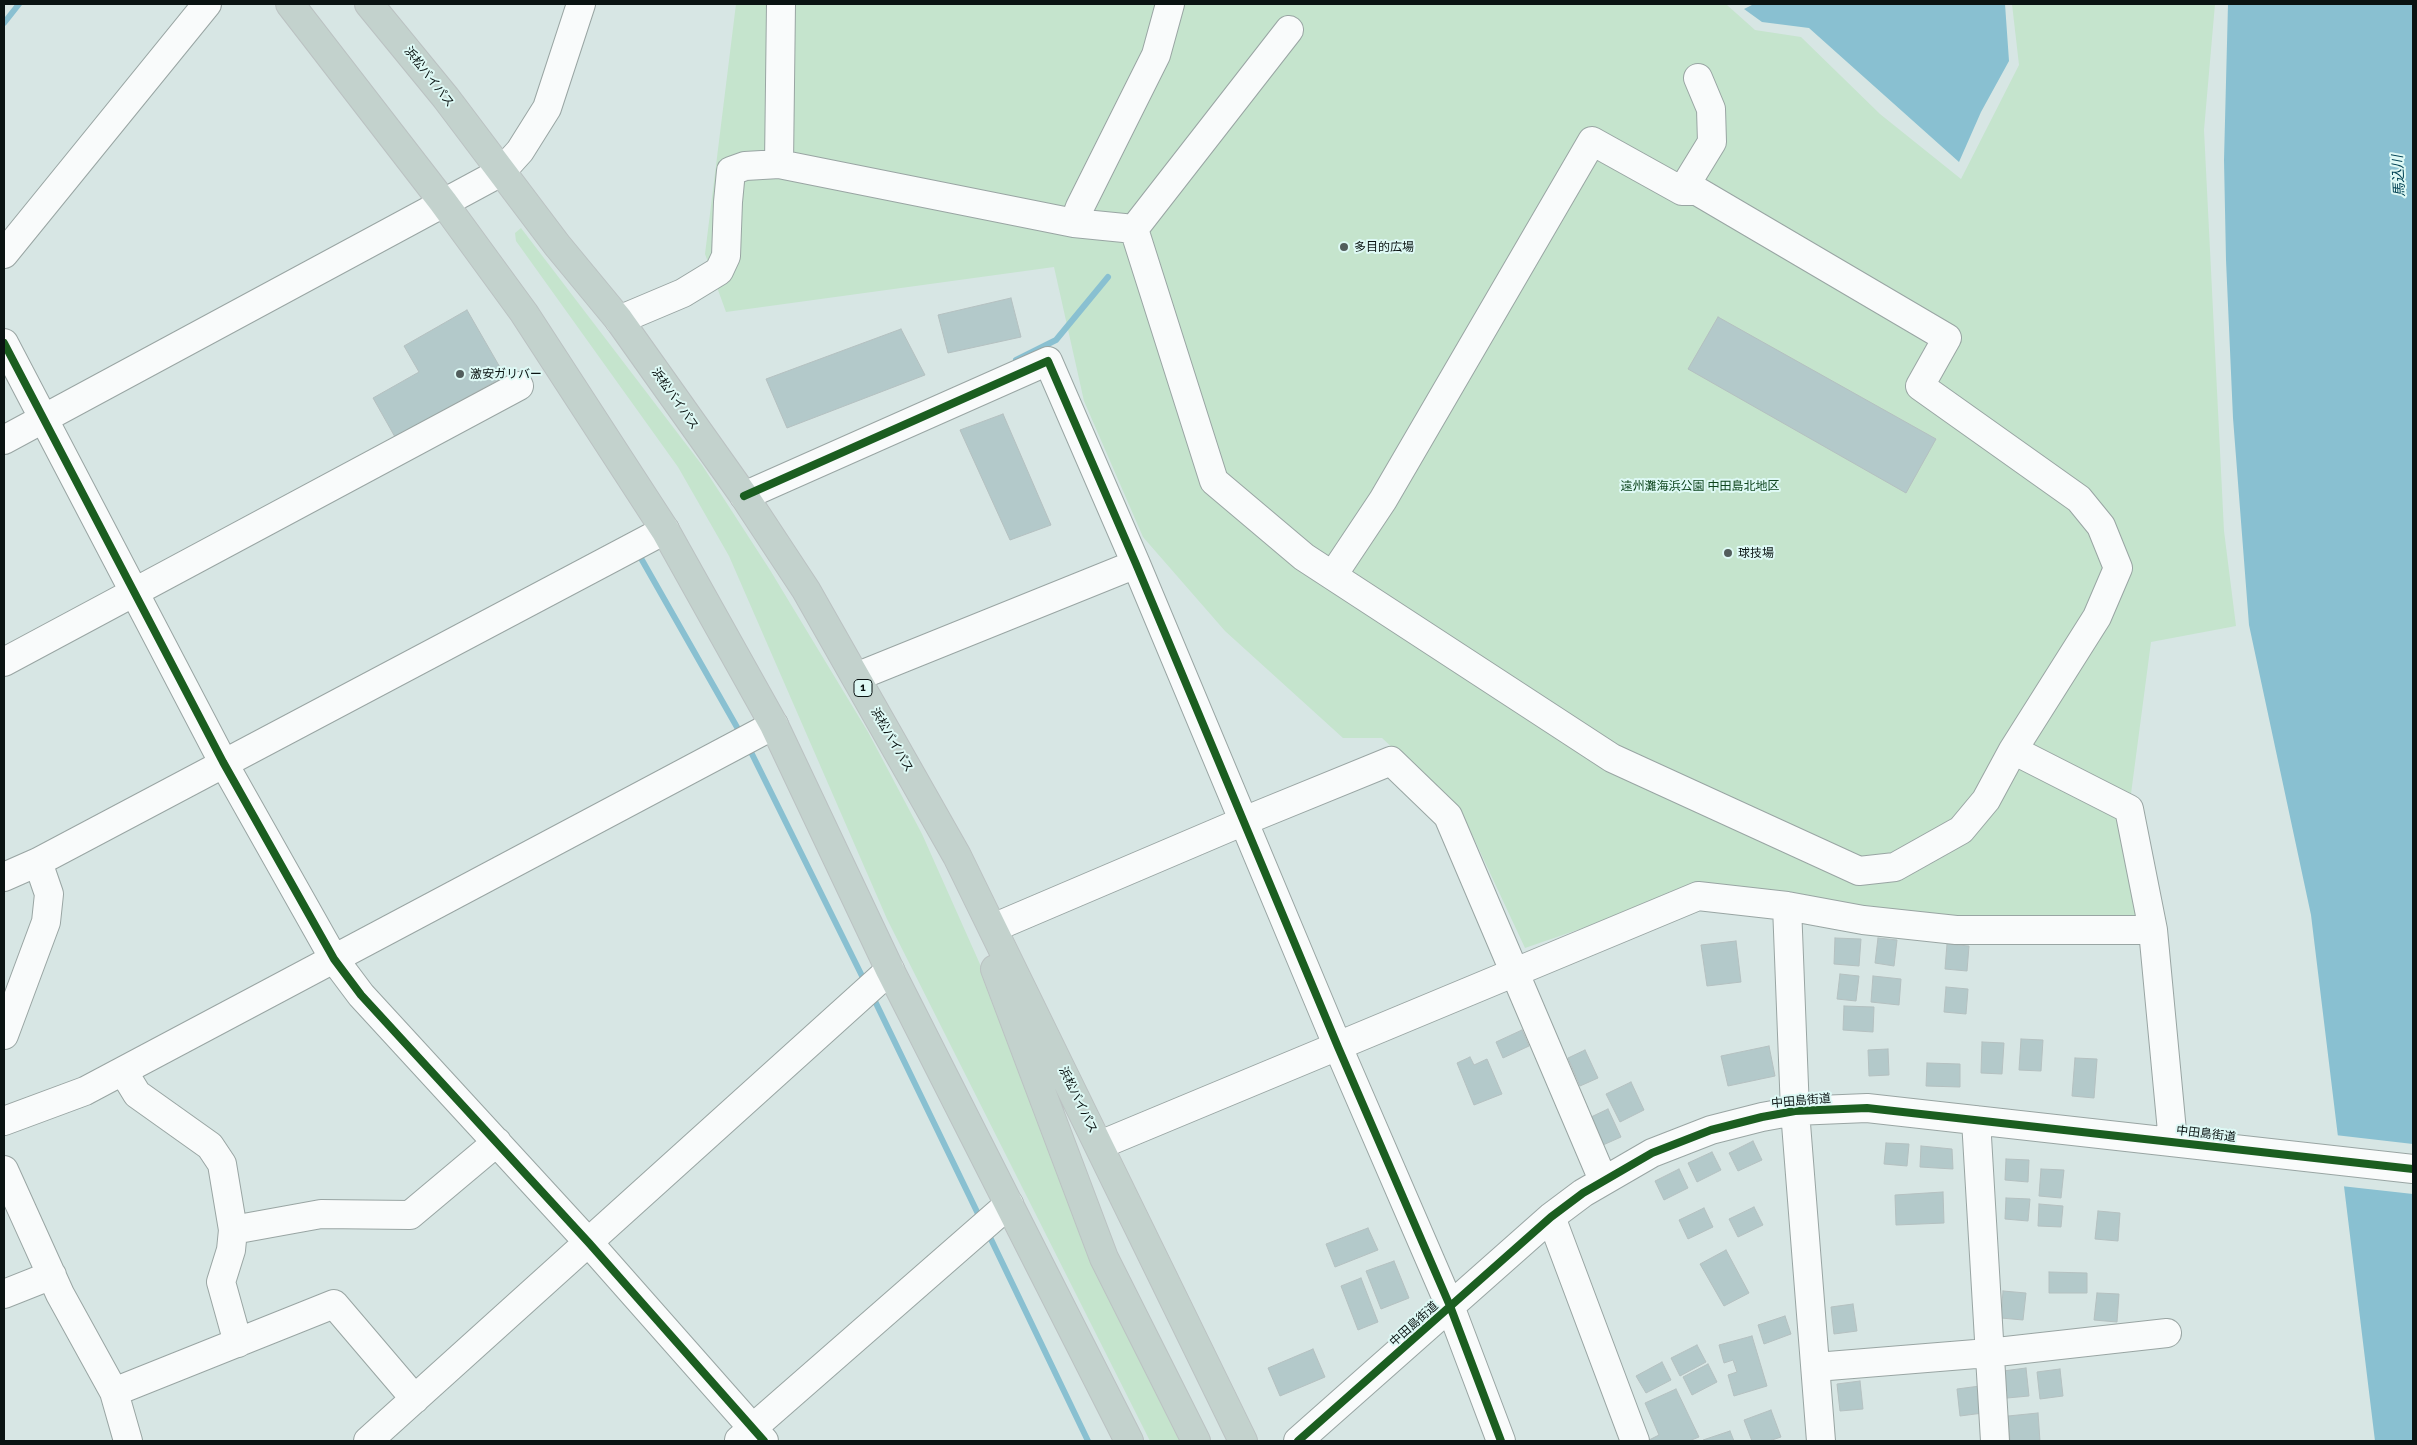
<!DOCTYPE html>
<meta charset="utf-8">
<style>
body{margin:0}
#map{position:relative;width:2417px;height:1445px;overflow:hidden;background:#d7e6e4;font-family:Raleway,sans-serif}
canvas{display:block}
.frame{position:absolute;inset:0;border:5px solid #0a1312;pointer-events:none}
</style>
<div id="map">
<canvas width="2417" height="1445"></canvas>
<div class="frame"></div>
</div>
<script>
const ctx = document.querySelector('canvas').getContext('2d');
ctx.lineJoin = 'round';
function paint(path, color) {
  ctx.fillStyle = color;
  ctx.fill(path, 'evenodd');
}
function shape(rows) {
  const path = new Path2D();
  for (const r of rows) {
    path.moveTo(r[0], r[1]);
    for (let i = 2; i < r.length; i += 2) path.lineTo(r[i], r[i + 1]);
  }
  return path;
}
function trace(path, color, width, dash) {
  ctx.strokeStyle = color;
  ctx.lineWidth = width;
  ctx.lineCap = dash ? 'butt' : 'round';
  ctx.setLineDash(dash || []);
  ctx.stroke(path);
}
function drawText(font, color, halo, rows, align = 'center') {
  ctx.font = font + ' Raleway,"Noto Sans JP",sans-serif';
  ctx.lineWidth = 4;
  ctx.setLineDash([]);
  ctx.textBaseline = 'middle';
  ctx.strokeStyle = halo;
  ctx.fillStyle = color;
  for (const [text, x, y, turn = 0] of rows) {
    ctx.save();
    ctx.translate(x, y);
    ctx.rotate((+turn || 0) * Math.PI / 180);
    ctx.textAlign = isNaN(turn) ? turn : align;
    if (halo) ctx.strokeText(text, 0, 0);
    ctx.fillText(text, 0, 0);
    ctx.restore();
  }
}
paint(shape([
 [736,4,1729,4,1727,5,1755,30,1801,37,1880,114,1961,179,2019,65,2012,4,2215,4,2204,130,2224,531,2236,626,2151,642,2129,809,2150,915,1962,921,1696,889,1525,948,1462,813,1382,738,1343,738,1225,631,1143,537,1084,401,1054,267,726,312,705,254],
 [521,228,702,465,770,570,868,732,922,834,1020,1054,1094,1265,1180,1441,1150,1441,887,919,729,556,678,467,516,241,515,233]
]), '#c5e4cd');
paint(shape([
 [1754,4,2005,4,2009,61,1981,112,1959,162,1809,28,1762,22,1744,9],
 [2228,4,2413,4,2413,1441,2375,1441,2311,915,2249,625,2233,418,2226,260,2224,160]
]), '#89c0d1');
paint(shape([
 [2335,1135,2413,1144,2413,1194,2341,1186]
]), '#d7e6e4');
trace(shape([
 [4,23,19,4],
 [1016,360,1056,340,1108,277],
 [638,553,742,736],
 [748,746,866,984],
 [872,995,981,1220],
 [987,1231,1088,1441]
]), '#89c0d1', 6);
const building = shape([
 [1011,298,1021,337,948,353,938,315,1011,298],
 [467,310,505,376,395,437,373,398,419,372,404,346,467,310],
 [1718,317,1936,439,1906,493,1688,369,1718,317],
 [901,329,925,375,787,428,766,379,901,329],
 [1003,414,1051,525,1010,540,960,430,1003,414],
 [1835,938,1861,939,1859,966,1834,964,1835,938],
 [1878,938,1897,940,1894,966,1875,963,1878,938],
 [1736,941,1741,982,1707,986,1701,945,1736,941],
 [1947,944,1969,946,1967,971,1945,969,1947,944],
 [1840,974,1859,976,1856,1001,1837,999,1840,974],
 [1873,976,1901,979,1899,1005,1871,1002,1873,976],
 [1946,987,1968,989,1966,1014,1944,1012,1946,987],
 [1844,1006,1874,1007,1873,1032,1843,1030,1844,1006],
 [1522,1030,1529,1046,1503,1058,1496,1042,1522,1030],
 [2021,1039,2043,1040,2041,1071,2019,1070,2021,1039],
 [1982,1042,2004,1043,2002,1074,1981,1073,1982,1042],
 [1769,1046,1775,1076,1728,1086,1721,1056,1769,1046],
 [1888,1049,1889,1075,1869,1076,1868,1050,1888,1049],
 [1585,1050,1598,1078,1580,1086,1568,1058,1585,1050],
 [1470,1057,1474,1065,1487,1059,1502,1094,1474,1105,1457,1063,1470,1057],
 [2075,1058,2097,1059,2094,1098,2072,1096,2075,1058],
 [1927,1063,1960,1064,1960,1087,1926,1086,1927,1063],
 [1631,1082,1644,1110,1620,1122,1606,1094,1631,1082],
 [1608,1109,1621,1137,1603,1145,1591,1117,1608,1109],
 [1753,1141,1762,1160,1738,1171,1729,1153,1753,1141],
 [1886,1143,1909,1144,1907,1166,1884,1164,1886,1143],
 [1921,1146,1952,1149,1953,1169,1920,1167,1921,1146],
 [1712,1152,1721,1170,1697,1182,1688,1163,1712,1152],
 [2006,1159,2029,1160,2028,1182,2005,1180,2006,1159],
 [1679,1169,1688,1188,1664,1200,1655,1181,1679,1169],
 [2041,1169,2064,1170,2061,1198,2039,1196,2041,1169],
 [1943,1192,1944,1223,1896,1225,1895,1195,1943,1192],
 [2006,1198,2030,1199,2028,1221,2005,1219,2006,1198],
 [2039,1204,2063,1206,2061,1227,2038,1226,2039,1204],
 [1754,1207,1763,1225,1738,1237,1729,1219,1754,1207],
 [1704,1208,1713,1227,1688,1239,1679,1220,1704,1208],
 [2098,1211,2120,1213,2118,1241,2095,1239,2098,1211],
 [1368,1228,1378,1250,1335,1267,1326,1244,1368,1228],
 [1726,1250,1749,1293,1724,1306,1700,1264,1726,1250],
 [1394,1261,1409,1298,1381,1309,1366,1271,1394,1261],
 [2049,1272,2087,1273,2087,1293,2049,1293,2049,1272],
 [1361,1278,1378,1322,1358,1330,1341,1286,1361,1278],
 [2003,1291,2026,1293,2023,1320,2001,1318,2003,1291],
 [2097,1293,2119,1294,2117,1322,2094,1320,2097,1293],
 [1853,1304,1857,1331,1834,1334,1831,1307,1853,1304],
 [1785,1316,1791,1334,1764,1344,1758,1325,1785,1316],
 [1752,1336,1767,1386,1734,1396,1728,1375,1737,1372,1733,1360,1724,1363,1719,1345,1752,1336],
 [1697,1345,1706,1362,1680,1376,1671,1358,1697,1345],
 [1313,1349,1325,1377,1280,1396,1268,1368,1313,1349],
 [1662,1362,1671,1380,1646,1393,1636,1376,1662,1362],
 [1708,1364,1717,1382,1692,1395,1683,1377,1708,1364],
 [2026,1368,2029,1396,2007,1398,2003,1371,2026,1368],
 [2060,1369,2063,1396,2040,1399,2037,1372,2060,1369],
 [1860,1381,1863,1409,1840,1411,1837,1384,1860,1381],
 [1980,1386,1983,1413,1960,1416,1957,1389,1980,1386],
 [1676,1389,1699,1437,1689,1441,1647,1441,1659,1435,1645,1403,1676,1389],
 [1771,1410,1781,1437,1769,1441,1752,1441,1744,1420,1771,1410],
 [2038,1413,2040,1441,2010,1441,2008,1416,2038,1413],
 [1730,1431,1734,1441,1703,1441,1703,1440,1730,1431]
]);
paint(building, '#b3c9ca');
trace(building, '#b4c0c0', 1);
const minor = shape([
 [779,164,781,4],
 [1682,191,1712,142,1711,109,1698,78],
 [1074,223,1080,207,1156,55,1170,4],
 [1134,229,1214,481,1304,557,1612,758,1859,871,1895,867,1961,830,1986,800,2013,750,2097,617,2118,568,2101,526,2079,499,1920,386,1947,338,1697,191,1682,191,1592,141,1383,500,1333,575],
 [1134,229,1289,30],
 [4,254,207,4],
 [619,320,683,293,719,271,726,256,728,202,731,171,745,166,779,164,1074,223,1134,229],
 [4,343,223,762,334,959,361,995,589,1243,764,1441],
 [4,440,501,172,520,151,547,108,581,4],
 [744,496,1048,361,1136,564,1338,1047,1450,1306,1501,1441],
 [4,662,519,386],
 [856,677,1136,564],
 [2013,750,2129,809,2153,930,2173,1142],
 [4,877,38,862,665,530],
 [1787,906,1795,1111,1821,1441],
 [993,928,1244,821,1391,761,1448,816,1603,1180],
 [4,1035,46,922,49,894,38,862],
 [123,1071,137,1094,210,1146,222,1164,233,1230,231,1250,221,1282,238,1343],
 [1976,1120,1995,1441],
 [4,1121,85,1091,774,725],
 [1100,1145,1698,896,1787,906,1863,920,1956,930,2153,930],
 [4,1170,60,1294,114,1392,128,1441],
 [1551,1217,1635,1441],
 [233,1230,321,1214,410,1215,497,1142],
 [4,1294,52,1275],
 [1816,1367,1988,1353,2167,1333],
 [114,1392,334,1304,415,1399],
 [739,1440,1009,1204],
 [368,1441,890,970],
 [1298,1441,1551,1217,1583,1193,1652,1153,1711,1130,1762,1117,1795,1111,1867,1108,2413,1169]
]);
const highway = shape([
 [290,4,443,202,524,313,665,530,774,725,890,970,1129,1441],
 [369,4,446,98,557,245,619,320,744,496,806,590,957,856,1243,1441],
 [995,969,1104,1258,1196,1441]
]);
trace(minor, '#99a5a3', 30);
trace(highway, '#bbc2c2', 30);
trace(minor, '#f9fbfb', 28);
trace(highway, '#c3d2cd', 28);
trace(shape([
 [4,343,223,762,334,959,361,995,589,1243,764,1441],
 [744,496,1048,361,1136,564,1338,1047,1450,1306,1501,1441],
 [1298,1441,1551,1217,1583,1193,1652,1153,1711,1130,1762,1117,1795,1111,1867,1108,2413,1169]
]), '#1b5e20', 8);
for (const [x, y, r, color] of [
 [1344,247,5,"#525d5c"],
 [460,374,5,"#525d5c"],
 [1728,553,5,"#525d5c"]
]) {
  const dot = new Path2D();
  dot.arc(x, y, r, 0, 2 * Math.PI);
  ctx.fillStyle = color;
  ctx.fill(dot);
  trace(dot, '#def9f5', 2);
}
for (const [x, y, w] of [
 [863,688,18]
]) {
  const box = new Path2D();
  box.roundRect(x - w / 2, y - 8.5, w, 17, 4);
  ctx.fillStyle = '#def9f5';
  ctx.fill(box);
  trace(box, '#0a1312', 1);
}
drawText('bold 11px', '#0a1312', null, [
 ["1",863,688]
]);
drawText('12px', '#0a1312', '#def9f5', [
 ["浜松バイパス",429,77,52],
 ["浜松バイパス",675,399,55],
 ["浜松バイパス",892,740,60],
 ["浜松バイパス",1078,1100,64],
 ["中田島街道",1801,1101,-5],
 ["中田島街道",2206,1134,7],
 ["中田島街道",1414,1324,-42]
]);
drawText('12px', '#0a1312', '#def9f5', [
 ["多目的広場",1354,247],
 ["激安ガリバー",470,374],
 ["球技場",1738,553]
], 'left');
drawText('12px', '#0c441c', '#def9f5', [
 ["遠州灘海浜公園 中田島北地区",1700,486]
]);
drawText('italic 14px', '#004254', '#def9f5', [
 ["馬込川",2399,176,-93]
]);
</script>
